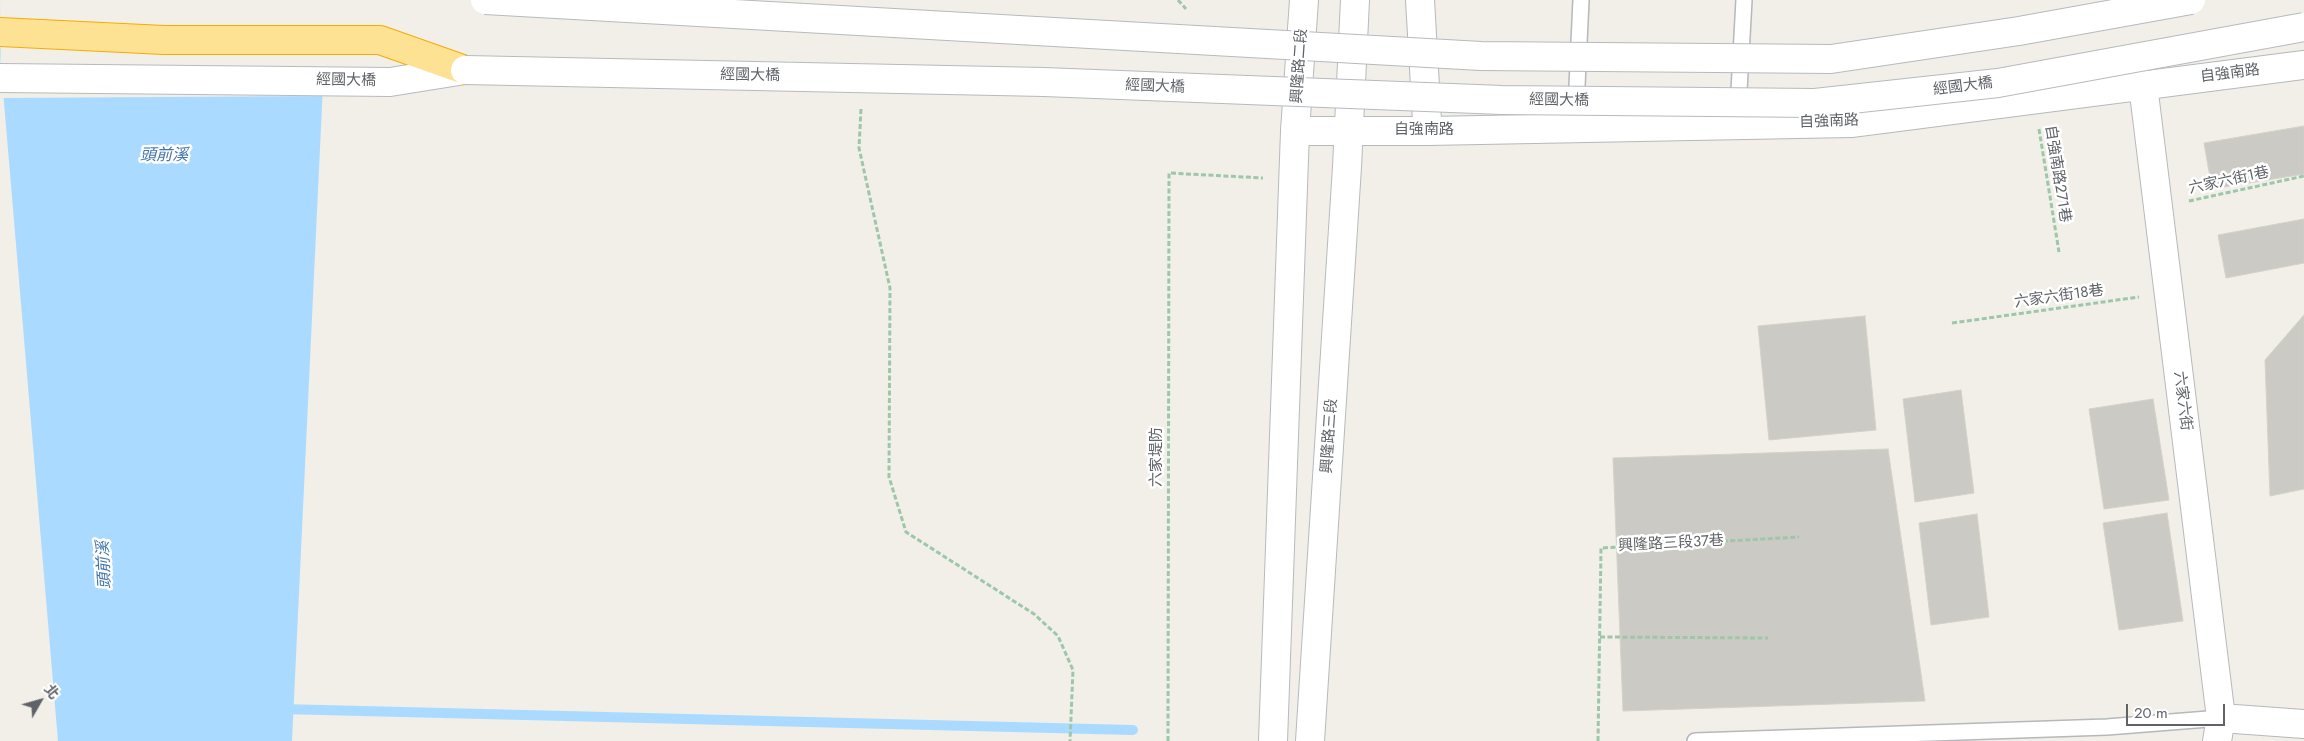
<!DOCTYPE html>
<meta charset="utf-8">
<style>
body{margin:0}
#map{position:relative;width:2304px;height:741px;overflow:hidden;background:#f1efe8;font-family:Jost,"Noto Sans TC",sans-serif}
canvas{display:block}
.north{position:absolute;left:15px;top:676px;width:50px;height:50px;-webkit-text-stroke:4px #fff;paint-order:stroke;rotate:52deg;font-size:14px;font-weight:700;line-height:20px;text-align:center;color:#5f6368}
.north::after{content:'';display:block;margin:auto;width:18px;height:22px;background:#5f6368;clip-path:polygon(50% 0,100% 100%,50% 72%,0 100%)}
.scale{position:absolute;left:2126px;top:704px;width:99px;height:22px;box-sizing:border-box;border:2px solid #5f6368;border-top:0;padding-left:6px;font-size:15px;line-height:18px;white-space:nowrap;color:#5f6368;-webkit-text-stroke:4px #fff;paint-order:stroke}
</style>
<div id="map">
<canvas width="2304" height="741"></canvas>
<div class="north">北</div>
<div class="scale">20 m</div>
</div>
<script>
const ctx = document.querySelector('canvas').getContext('2d');
ctx.lineJoin = 'round';
function paint(path, color) {
  ctx.fillStyle = color;
  ctx.fill(path, 'evenodd');
}
function shape(rows) {
  const path = new Path2D();
  for (const r of rows) {
    path.moveTo(r[0], r[1]);
    for (let i = 2; i < r.length; i += 2) path.lineTo(r[i], r[i + 1]);
  }
  return path;
}
function trace(path, color, width, dash) {
  ctx.strokeStyle = color;
  ctx.lineWidth = width;
  ctx.lineCap = dash ? 'butt' : 'round';
  ctx.setLineDash(dash || []);
  ctx.stroke(path);
}
function drawText(font, color, halo, rows, align = 'center') {
  ctx.font = font + ' Jost,"Noto Sans TC",sans-serif';
  ctx.lineWidth = 5;
  ctx.setLineDash([]);
  ctx.textBaseline = 'middle';
  ctx.strokeStyle = halo;
  ctx.fillStyle = color;
  for (const [text, x, y, turn = 0] of rows) {
    ctx.save();
    ctx.translate(x, y);
    ctx.rotate((+turn || 0) * Math.PI / 180);
    ctx.textAlign = isNaN(turn) ? turn : align;
    if (halo) ctx.strokeText(text, 0, 0);
    ctx.fillText(text, 0, 0);
    ctx.restore();
  }
}
paint(shape([
 [0,0,327,0,292,741,58,741,0,55]
]), '#aadaff');
paint(shape([
 [0,0,330,0,325,96,1,98]
]), '#f1efe8');
trace(shape([
 [281,709,1133,730]
]), '#aadaff', 10);
const building = shape([
 [2304,126,2304,174,2212,189,2204,143,2304,126],
 [2304,219,2304,263,2226,278,2218,235,2304,219],
 [2304,315,2304,489,2270,496,2265,360,2304,315],
 [1865,316,1876,430,1769,440,1758,326,1865,316],
 [1961,390,1974,493,1915,502,1903,399,1961,390],
 [2153,399,2169,500,2104,509,2089,409,2153,399],
 [1888,449,1925,701,1623,711,1613,458,1888,449],
 [2167,513,2183,621,2119,630,2103,523,2167,513],
 [1977,514,1989,617,1931,625,1919,523,1977,514]
]);
paint(building, '#cccac5');
trace(building, '#d6d1c6', 1);
const lane = shape([
 [1576,107,1581,0],
 [1738,109,1744,0],
 [1695,741,2107,727,2221,718]
]);
const street = shape([
 [1420,0,1427,121],
 [2143,85,2221,718,2217,741],
 [1295,131,1428,131,1851,123,2304,65],
 [2221,718,2304,724]
]);
const secondary = shape([
 [0,78,390,82,465,70],
 [1273,741,1295,131,1304,0],
 [1310,741,1347,167,1355,0]
]);
const highway = shape([
 [0,32,164,40,380,40,465,70]
]);
trace(lane, '#b5b8bc', 18);
trace(street, '#b5b8bc', 30);
trace(secondary, '#b6babf', 30);
trace(highway, '#f9ab00', 30);
trace(shape([
 [1178,0,1186,9],
 [861,109,859,148,890,288,889,477,906,532,1034,614,1058,636,1073,670,1070,741],
 [2039,129,2059,252],
 [2189,201,2304,176],
 [1952,323,2139,297],
 [1600,637,1768,638],
 [1168,741,1169,173,1263,178],
 [1598,741,1601,548,1799,537]
]), '#9cc7a9', 3, [5, 2.5]);
trace(lane, '#fff', 15);
trace(street, '#fff', 28);
trace(secondary, '#fff', 28);
trace(highway, '#fde293', 28);
const secondaryBridge = shape([
 [485,0,1481,56,1831,59,2019,31,2191,0],
 [465,70,1044,82,1502,100,1815,103,1998,83,2304,27]
]);
trace(secondaryBridge, '#b6babf', 30, []);
trace(secondaryBridge, '#fff', 28);
drawText('15px', '#5f6368', '#fff', [
 ["興隆路二段",1300,66,-86],
 ["自強南路",2230,74,-7],
 ["經國大橋",750,76,1],
 ["經國大橋",346,81,1],
 ["經國大橋",1155,87,2],
 ["經國大橋",1963,87,-7],
 ["經國大橋",1559,101,1],
 ["自強南路",1829,122,-2],
 ["自強南路",1424,130],
 ["自強南路271巷",2057,174,81],
 ["六家六街1巷",2229,181,-12],
 ["六家六街18巷",2059,297,-8],
 ["六家六街",2182,401,83],
 ["興隆路三段",1330,436,-86],
 ["六家堤防",1157,457,-90],
 ["興隆路三段37巷",1671,544,-3]
]);
drawText('italic 16px', '#4174aa', '#fff', [
 ["頭前溪",164,156],
 ["頭前溪",105,565,-93]
]);
</script>
